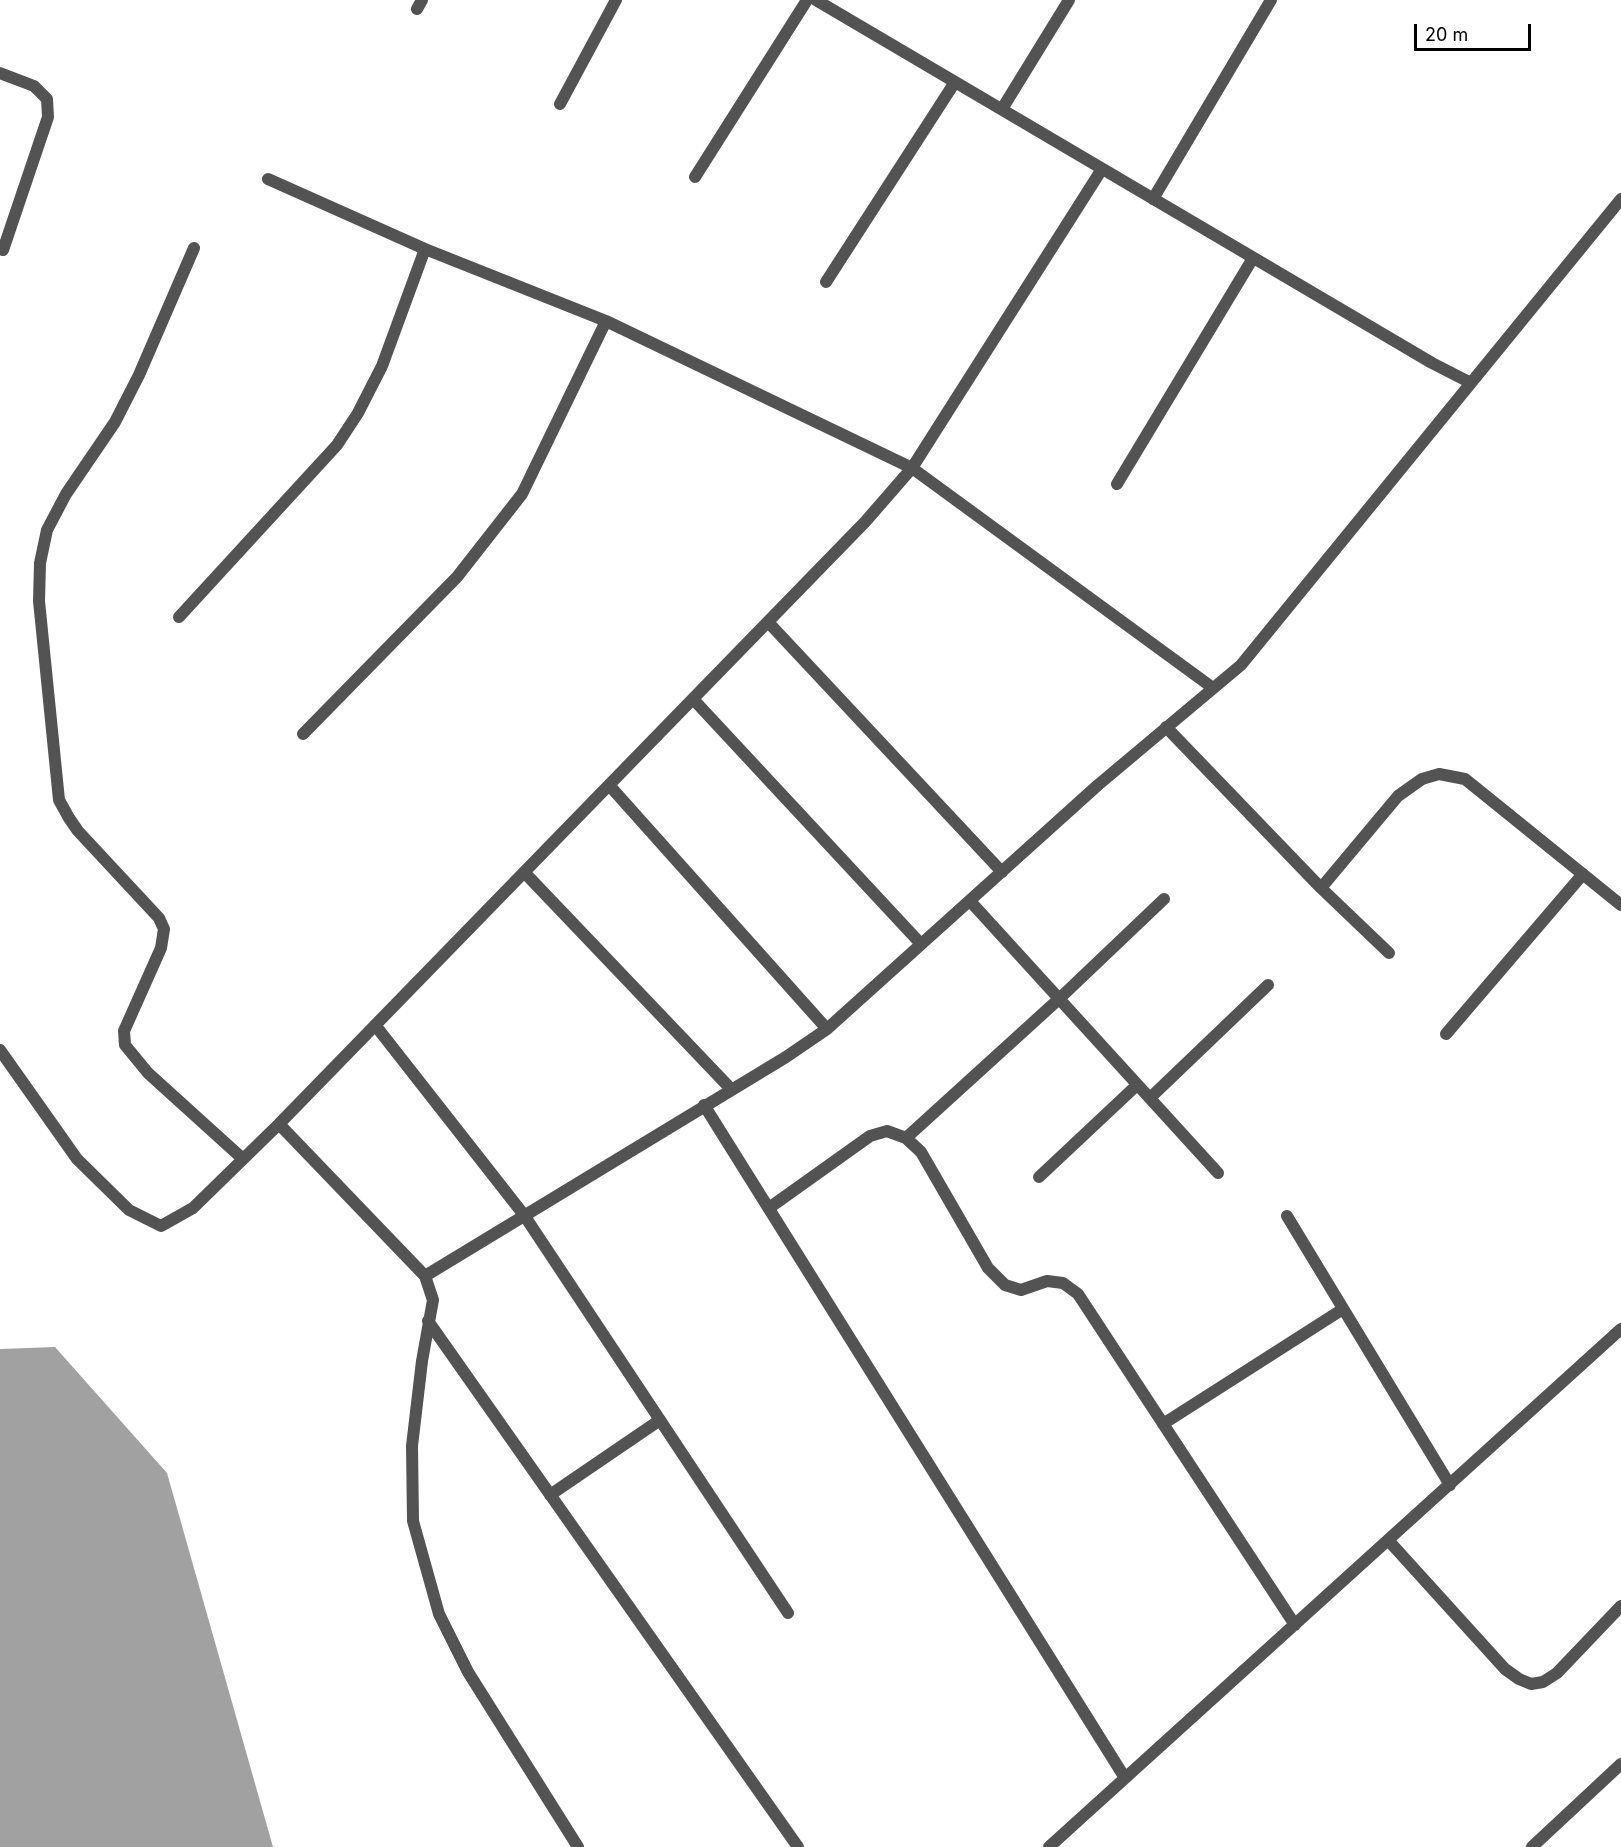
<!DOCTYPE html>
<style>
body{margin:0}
#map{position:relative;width:1621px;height:1847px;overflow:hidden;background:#fff;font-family:Inter,sans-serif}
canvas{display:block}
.scale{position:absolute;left:1414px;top:24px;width:117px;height:27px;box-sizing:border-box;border:3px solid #000;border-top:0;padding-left:8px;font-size:18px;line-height:21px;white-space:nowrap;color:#000;-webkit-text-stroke:4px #fff;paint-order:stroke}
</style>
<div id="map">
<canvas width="1621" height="1847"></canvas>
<div class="scale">20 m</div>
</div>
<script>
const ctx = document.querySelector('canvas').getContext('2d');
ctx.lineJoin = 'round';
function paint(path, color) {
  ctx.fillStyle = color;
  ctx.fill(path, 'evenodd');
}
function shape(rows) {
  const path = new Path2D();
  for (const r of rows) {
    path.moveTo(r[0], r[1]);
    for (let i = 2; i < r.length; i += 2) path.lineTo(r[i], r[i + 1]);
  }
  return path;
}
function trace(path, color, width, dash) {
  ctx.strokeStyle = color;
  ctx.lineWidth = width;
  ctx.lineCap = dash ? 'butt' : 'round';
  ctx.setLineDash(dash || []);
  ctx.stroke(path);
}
paint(shape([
 [55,1347,167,1473,273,1847,0,1847,0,1349]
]), '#a1a1a1');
trace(shape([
 [816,0,1432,363,1471,383],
 [417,9,422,0],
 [0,73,34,86,47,99,48,117,3,250],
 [560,104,616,0],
 [1002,109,1069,0],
 [695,177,807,0],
 [268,179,425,249,606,321,912,468,1213,688],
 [1153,199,1271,0],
 [194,248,139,375,115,422,66,494,47,530,40,563,39,601,59,800,69,818,78,831,159,918,164,929,161,948,124,1031,125,1045,148,1073,243,1159],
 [826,282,955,82],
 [1117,484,1253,258],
 [179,617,337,445,358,413,382,366,425,249],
 [768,622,1002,872],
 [693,699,921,944],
 [1166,727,1321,888,1389,953],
 [303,734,457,577,522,494,606,321],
 [609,785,827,1029],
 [524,872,731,1089],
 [1321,888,1398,796,1422,779,1439,774,1465,779,1621,905],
 [970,901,1218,1173],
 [375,1025,524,1215,788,1613],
 [1446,1034,1583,874],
 [0,1050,77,1159,129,1210,161,1226,193,1208,279,1124,865,522,912,468,1102,169],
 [1150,1098,1268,985],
 [704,1105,1125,1778],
 [279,1124,425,1276,433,1300,422,1361,412,1446,413,1521,439,1614,468,1672,578,1847],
 [906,1138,1060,998,1164,899],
 [1039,1177,1137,1085],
 [769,1208,870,1136,887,1131,906,1138,921,1152,988,1268,1005,1285,1021,1290,1047,1281,1063,1283,1078,1294,1295,1625],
 [1287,1216,1450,1485],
 [425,1276,786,1057,827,1029,1098,785,1241,665,1621,199],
 [428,1321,798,1847],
 [1163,1424,1343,1309],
 [550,1495,660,1420],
 [1388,1540,1505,1669,1519,1679,1531,1684,1543,1682,1557,1673,1621,1606],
 [1049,1847,1621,1329],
 [1532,1847,1621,1764]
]), '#535353', 12);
</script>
